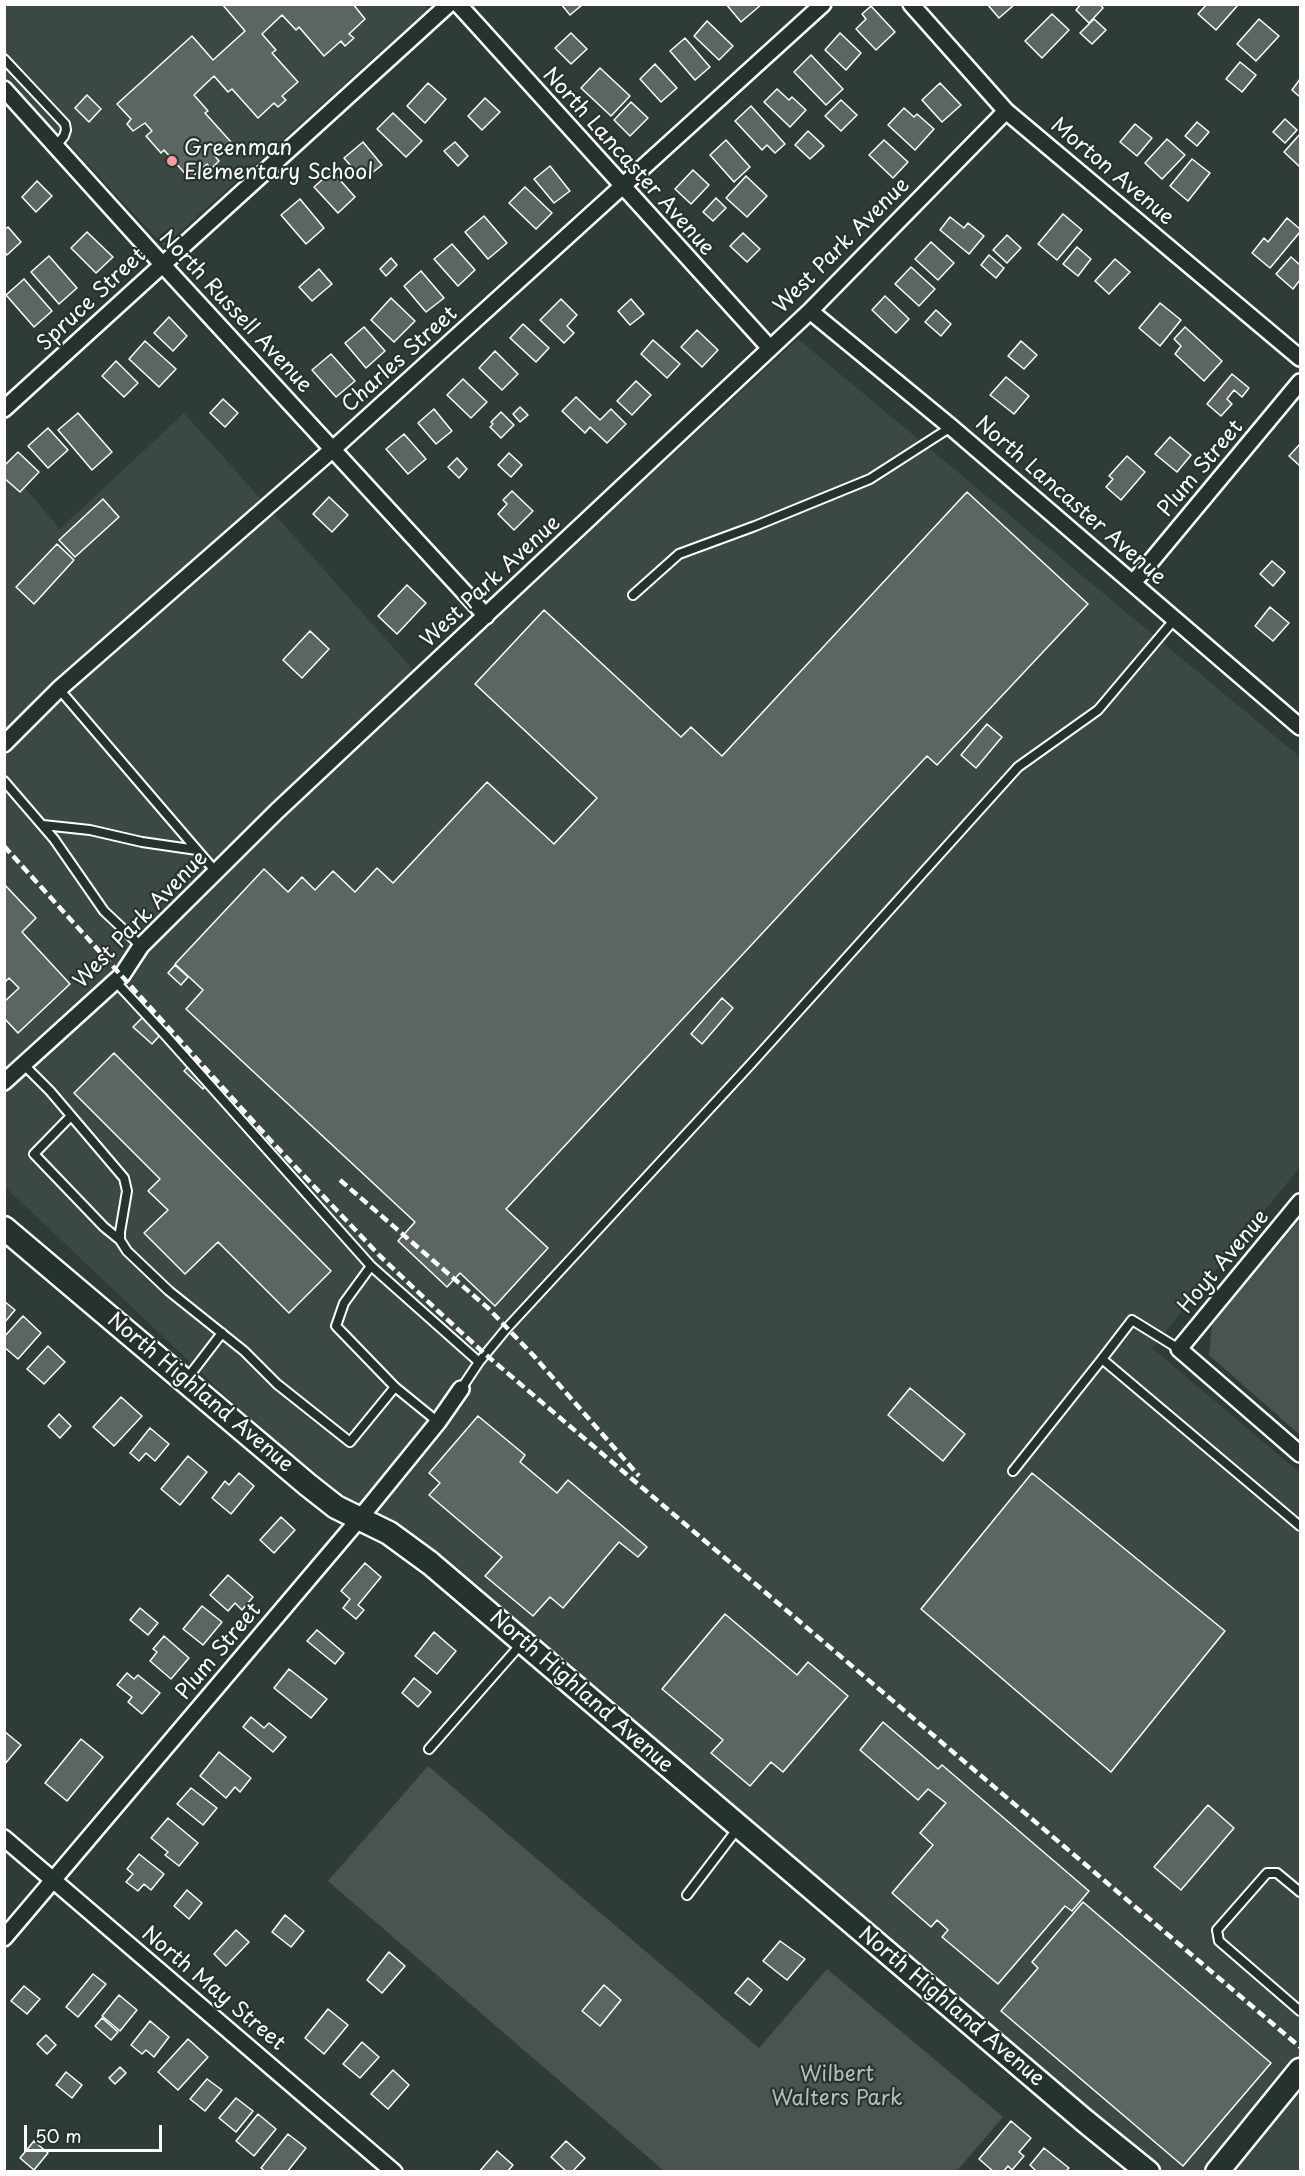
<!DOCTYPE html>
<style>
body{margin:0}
#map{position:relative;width:1305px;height:2176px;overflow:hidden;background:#2f3b35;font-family:"Playpen Sans",sans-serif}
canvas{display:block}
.frame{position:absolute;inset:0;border:6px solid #fff;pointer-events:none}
.scale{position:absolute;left:24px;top:2125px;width:138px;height:27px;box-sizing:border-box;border:3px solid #fff;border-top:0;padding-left:8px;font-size:18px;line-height:21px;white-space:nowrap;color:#fff;-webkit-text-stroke:4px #26332d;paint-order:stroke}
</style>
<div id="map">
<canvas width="1305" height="2176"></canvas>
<div class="frame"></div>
<div class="scale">50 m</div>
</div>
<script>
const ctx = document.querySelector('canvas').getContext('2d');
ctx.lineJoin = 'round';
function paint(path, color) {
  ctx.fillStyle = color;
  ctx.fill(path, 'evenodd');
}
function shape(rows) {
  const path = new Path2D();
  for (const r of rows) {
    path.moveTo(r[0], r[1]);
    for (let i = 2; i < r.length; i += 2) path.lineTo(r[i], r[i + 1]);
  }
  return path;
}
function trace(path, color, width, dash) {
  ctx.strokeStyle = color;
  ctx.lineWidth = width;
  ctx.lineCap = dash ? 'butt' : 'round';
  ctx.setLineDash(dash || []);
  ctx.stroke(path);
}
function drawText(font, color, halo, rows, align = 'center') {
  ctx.font = font + ' "Playpen Sans",sans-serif';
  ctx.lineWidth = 4.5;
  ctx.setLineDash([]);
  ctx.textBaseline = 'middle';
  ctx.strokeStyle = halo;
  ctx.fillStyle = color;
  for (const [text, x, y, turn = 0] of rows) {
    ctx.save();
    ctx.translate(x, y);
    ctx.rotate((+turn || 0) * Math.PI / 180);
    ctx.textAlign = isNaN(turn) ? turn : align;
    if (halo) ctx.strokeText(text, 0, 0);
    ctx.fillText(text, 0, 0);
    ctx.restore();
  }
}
paint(shape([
 [424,4,428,9,164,246,5,76,5,5],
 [798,339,1300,757,1300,1167,1152,1348,1300,1473,1300,2171,1158,2171,322,1487,5,1187,4,463,60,529,184,413,425,683]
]), '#3c4842');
paint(shape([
 [1300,1219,1300,1435,1209,1355,1212,1324],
 [428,1766,759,2048,827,1969,1003,2117,957,2171,664,2171,328,1881]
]), '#4a544f');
const building = shape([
 [222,4,353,4,365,19,349,34,354,38,345,46,341,41,324,56,299,27,296,30,282,15,262,34,276,50,272,53,298,82,282,96,286,100,278,107,274,103,258,118,232,89,228,92,214,76,194,95,208,111,205,113,231,142,215,156,219,161,211,169,207,164,190,179,164,150,161,153,146,136,152,131,145,123,133,131,127,124,131,119,117,104,192,36,213,60,245,31,222,4],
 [561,4,582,4,582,5,570,15,561,4],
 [726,4,762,4,741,22,726,4],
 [987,4,1013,4,1014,5,999,18,987,4],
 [1081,4,1100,4,1103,8,1089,23,1076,10,1081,4],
 [1207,4,1237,4,1238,5,1216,30,1198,14,1207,4],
 [871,6,895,32,876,50,856,29,866,19,862,14,871,6],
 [1052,14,1069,30,1042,58,1025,41,1052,14],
 [1094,19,1106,30,1092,44,1080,33,1094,19],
 [1259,19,1279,36,1256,61,1237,44,1259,19],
 [707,21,733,46,719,60,694,36,707,21],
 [571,33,587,49,571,64,555,48,571,33],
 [840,33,861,53,846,70,825,50,840,33],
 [685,38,710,67,695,80,670,51,685,38],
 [811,55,843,89,826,105,794,72,811,55],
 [1240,62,1256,75,1242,92,1226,79,1240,62],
 [655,64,677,88,661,102,640,79,655,64],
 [600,68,630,96,611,116,581,88,600,68],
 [1300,79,1300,97,1292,90,1300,79],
 [428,83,446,99,425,123,407,106,428,83],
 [940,83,961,105,942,122,922,100,940,83],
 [777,89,789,100,792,97,806,110,790,127,764,102,777,89],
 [87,95,101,109,89,122,75,108,87,95],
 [485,98,500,112,482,130,468,116,485,98],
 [841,100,857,115,841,131,825,116,841,100],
 [631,102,648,118,630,136,614,120,631,102],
 [751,106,785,144,775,153,767,145,762,150,735,121,751,106],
 [904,108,914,117,917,114,934,129,915,150,888,125,904,108],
 [393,113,422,141,406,157,377,129,393,113],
 [1285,119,1297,130,1285,143,1273,132,1285,119],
 [1197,122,1209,132,1197,146,1185,136,1197,122],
 [1135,124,1152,138,1137,156,1120,142,1135,124],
 [808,131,824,146,810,159,795,145,808,131],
 [1300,134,1300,167,1284,152,1300,134],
 [1167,139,1185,155,1162,179,1145,163,1167,139],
 [726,140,750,167,734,182,710,155,726,140],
 [884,140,908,162,893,178,869,155,884,140],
 [363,142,382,165,363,180,344,158,363,142],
 [455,142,468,156,458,166,444,151,455,142],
 [1192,159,1210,173,1188,201,1170,186,1192,159],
 [550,166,570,191,554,203,534,179,550,166],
 [693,170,709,185,691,204,675,189,693,170],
 [332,171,355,197,338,213,314,187,332,171],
 [746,176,767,196,747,217,726,198,746,176],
 [37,181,52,196,36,212,22,197,37,181],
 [525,187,552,213,536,229,509,203,525,187],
 [716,198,726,208,713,221,703,212,716,198],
 [300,199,324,228,306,244,281,215,300,199],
 [1063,214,1082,230,1057,260,1038,244,1063,214],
 [484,216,507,243,488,259,465,232,484,216],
 [950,217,964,228,968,223,984,236,969,254,940,230,950,217],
 [1287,218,1300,229,1300,232,1270,268,1252,253,1264,238,1268,242,1287,218],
 [8,227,21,242,7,255,4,251,4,230,8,227],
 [87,232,113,257,96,273,71,248,87,232],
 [743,233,760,249,747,262,730,246,743,233],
 [1007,235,1021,248,1007,263,993,250,1007,235],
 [931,242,954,263,938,280,915,259,931,242],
 [452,244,475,270,458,286,434,259,452,244],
 [1077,247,1091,259,1078,276,1063,264,1077,247],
 [989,255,1004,268,996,278,981,265,989,255],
 [49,256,77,288,59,304,31,272,49,256],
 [1291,257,1300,265,1300,280,1293,289,1276,274,1291,257],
 [391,258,397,265,386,276,380,269,391,258],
 [1115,259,1130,272,1109,294,1095,281,1115,259],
 [911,267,935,289,919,306,895,284,911,267],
 [319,269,332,284,312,301,299,287,319,269],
 [421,271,444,298,426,312,404,286,421,271],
 [24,279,52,311,34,327,6,295,24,279],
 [885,296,909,319,896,333,872,310,885,296],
 [391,298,415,321,394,342,371,320,391,298],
 [561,299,577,315,567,326,574,333,564,343,540,320,561,299],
 [631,299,644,314,630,325,618,311,631,299],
 [1160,303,1181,320,1160,346,1139,328,1160,303],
 [936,310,951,324,941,336,925,322,936,310],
 [169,317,187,336,173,351,154,333,169,317],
 [523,324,549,348,536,362,510,338,523,324],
 [364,327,385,351,366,368,345,343,364,327],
 [1185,327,1222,361,1204,381,1175,354,1181,346,1174,339,1185,327],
 [697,330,718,350,702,367,681,347,697,330],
 [653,340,680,364,667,378,641,354,653,340],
 [145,341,176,369,159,387,129,359,145,341],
 [1021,341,1037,355,1024,369,1008,356,1021,341],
 [495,351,518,374,502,390,479,368,495,351],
 [331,354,355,381,336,397,312,370,331,354],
 [116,361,138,383,124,397,102,376,116,361],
 [1232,374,1249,388,1242,397,1234,390,1227,399,1232,404,1221,416,1207,404,1232,374],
 [1006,377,1029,396,1014,414,990,395,1006,377],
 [463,379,487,402,471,418,447,395,463,379],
 [636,381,651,395,632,415,617,401,636,381],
 [576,397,600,420,611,409,626,424,607,443,590,427,585,433,562,411,576,397],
 [223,399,238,413,225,427,210,413,223,399],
 [520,407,528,415,520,422,513,414,520,407],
 [434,409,452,431,436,444,418,423,434,409],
 [501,412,514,425,501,438,490,427,493,424,491,422,501,412],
 [78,413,112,452,92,470,58,430,78,413],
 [48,428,68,450,48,468,28,446,48,428],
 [404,434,426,459,408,474,386,449,404,434],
 [1170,437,1191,455,1177,472,1155,454,1170,437],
 [1300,444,1300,466,1289,456,1300,444],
 [18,452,39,472,20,492,4,478,4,466,18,452],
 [509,453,522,465,511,477,498,465,509,453],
 [1127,456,1145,472,1121,500,1106,487,1113,479,1109,476,1127,456],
 [457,458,467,469,459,478,448,467,457,458],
 [512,491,533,511,514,530,498,514,507,504,503,500,512,491],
 [967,492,1088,604,937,765,927,756,506,1209,548,1248,495,1306,460,1273,447,1287,398,1241,415,1222,186,1009,203,990,175,964,264,869,288,892,302,877,315,890,333,871,355,892,377,868,393,883,487,782,554,844,597,798,475,684,544,610,681,737,691,727,722,756,967,492],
 [329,497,348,515,332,532,313,514,329,497],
 [103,499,119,517,75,557,59,540,103,499],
 [57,544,74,560,34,604,16,587,57,544],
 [1272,561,1285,572,1273,586,1260,574,1272,561],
 [407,585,426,603,397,634,378,616,407,585],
 [1270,607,1289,623,1273,641,1255,626,1270,607],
 [310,631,329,649,302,678,283,660,310,631],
 [987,724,1002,737,976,768,961,755,987,724],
 [4,884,36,918,22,932,70,984,18,1033,4,1018,4,1002,19,988,9,978,4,983,4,884],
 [175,965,188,977,181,985,168,973,175,965],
 [722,998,733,1008,702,1044,691,1034,722,998],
 [143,1017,161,1034,152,1044,133,1027,143,1017],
 [114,1053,331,1271,289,1313,218,1242,185,1274,144,1233,168,1210,148,1191,160,1179,74,1093,114,1053],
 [189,1066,208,1083,203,1089,184,1071,189,1066],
 [4,1301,15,1310,4,1323,4,1301],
 [23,1316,41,1333,18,1359,4,1347,4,1337,23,1316],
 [48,1346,65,1362,44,1384,27,1369,48,1346],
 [910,1388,965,1434,943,1461,888,1415,910,1388],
 [121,1397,142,1416,114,1446,93,1427,121,1397],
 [59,1414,71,1426,60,1438,48,1426,59,1414],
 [478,1416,525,1455,520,1462,557,1493,568,1480,647,1547,638,1557,619,1542,563,1608,550,1597,533,1616,485,1576,502,1557,429,1495,440,1483,429,1473,478,1416],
 [150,1428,169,1444,155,1461,146,1453,139,1461,130,1453,150,1428],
 [188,1456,207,1472,180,1505,161,1489,188,1456],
 [239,1473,254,1486,231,1514,212,1498,225,1481,229,1485,239,1473],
 [1032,1473,1225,1631,1111,1772,921,1609,1032,1473],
 [281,1517,295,1530,274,1553,260,1540,281,1517],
 [365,1563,381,1577,358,1605,364,1610,356,1619,343,1608,350,1599,341,1591,365,1563],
 [228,1575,253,1597,242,1610,235,1603,228,1611,210,1595,228,1575],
 [202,1606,222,1622,203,1645,183,1629,202,1606],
 [140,1608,158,1623,148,1635,130,1620,140,1608],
 [725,1614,797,1675,808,1662,848,1696,783,1772,771,1762,750,1786,711,1753,723,1740,662,1689,725,1614],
 [317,1630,344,1653,335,1664,307,1641,317,1630],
 [434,1632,456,1651,437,1674,415,1656,434,1632],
 [164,1636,189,1658,171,1679,150,1661,157,1652,153,1649,164,1636],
 [289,1669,327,1699,311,1718,274,1688,289,1669],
 [127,1673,134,1679,138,1675,160,1693,142,1714,128,1702,132,1697,117,1685,127,1673],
 [414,1678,431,1692,418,1707,402,1693,414,1678],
 [251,1717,264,1728,269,1723,286,1737,273,1752,243,1727,251,1717],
 [883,1722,938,1769,942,1765,1089,1891,1072,1911,1065,1906,998,1984,942,1937,948,1930,937,1920,931,1927,892,1893,933,1845,920,1833,946,1803,928,1789,918,1800,860,1750,883,1722],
 [4,1731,21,1745,4,1765,4,1731],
 [81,1739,103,1757,67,1801,45,1783,81,1739],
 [219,1752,251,1778,240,1792,235,1787,226,1798,200,1776,219,1752],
 [191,1788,217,1808,203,1825,177,1804,191,1788],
 [1208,1805,1234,1828,1181,1890,1154,1867,1208,1805],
 [168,1818,198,1843,179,1866,165,1855,168,1852,151,1838,168,1818],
 [139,1854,164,1874,151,1890,144,1884,138,1891,126,1882,133,1874,127,1869,139,1854],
 [187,1890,202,1903,189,1919,174,1906,187,1890],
 [1083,1902,1271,2063,1183,2166,1001,2011,1038,1968,1032,1962,1083,1902],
 [285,1915,304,1931,291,1947,272,1932,285,1915],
 [236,1930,249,1942,226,1966,214,1954,236,1930],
 [780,1941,805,1959,787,1980,763,1961,780,1941],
 [389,1952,405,1966,382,1993,367,1980,389,1952],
 [93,1974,106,1984,78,2017,66,2007,93,1974],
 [748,1978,762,1990,750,2005,735,1993,748,1978],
 [604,1985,621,2000,600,2026,582,2011,604,1985],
 [24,1986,40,1999,27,2014,11,2001,24,1986],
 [119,1995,137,2010,120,2031,102,2016,119,1995],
 [328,2009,348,2025,324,2054,305,2038,328,2009],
 [102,2018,118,2032,111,2040,95,2026,102,2018],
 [150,2021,169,2037,154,2057,146,2050,142,2054,131,2045,150,2021],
 [46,2035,56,2045,47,2054,37,2044,46,2035],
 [188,2039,208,2057,178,2090,158,2072,188,2039],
 [362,2042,379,2057,360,2078,343,2064,362,2042],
 [120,2067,126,2073,115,2084,109,2078,120,2067],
 [393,2070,409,2085,388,2109,371,2094,393,2070],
 [66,2072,82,2085,72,2098,56,2085,66,2072],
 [207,2079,222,2090,205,2111,190,2099,207,2079],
 [236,2098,253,2111,236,2132,219,2118,236,2098],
 [258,2114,276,2129,254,2156,236,2141,258,2114],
 [1011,2121,1031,2138,1019,2152,1024,2156,1012,2170,1008,2166,1003,2172,994,2172,979,2159,1011,2121],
 [288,2134,306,2148,287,2172,266,2172,261,2168,288,2134],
 [34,2141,48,2153,34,2170,20,2158,34,2141],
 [566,2141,585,2158,572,2172,567,2172,551,2157,566,2141],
 [1044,2148,1069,2168,1065,2172,1037,2172,1030,2165,1044,2148],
 [497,2151,513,2165,507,2172,479,2172,497,2151]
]);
paint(building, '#5b6661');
trace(building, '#fff', 1.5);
const lane = shape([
 [4,59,65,124,66,130,64,136,56,146],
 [633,595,679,554,755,526,870,479,951,427],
 [59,689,216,872],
 [4,781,54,839,104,911,141,946],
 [43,825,90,830,142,842,197,850],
 [115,981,166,1036,371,1266],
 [23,1064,50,1091,124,1178,127,1191,120,1232,120,1240,127,1251,169,1291,244,1351,277,1384,350,1442,395,1387,438,1422],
 [71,1116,34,1154,104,1227,120,1240],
 [1179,1349,1132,1320,1102,1359,1300,1526],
 [186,1380,222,1333],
 [395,1387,336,1326,344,1303,371,1266,479,1362],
 [461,1389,479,1362,507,1328,750,1065,1018,767,1098,710,1174,620],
 [1013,1471,1102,1359],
 [429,1749,522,1643],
 [1300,1892,1277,1873,1267,1873,1217,1930,1219,1941,1300,2011],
 [687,1895,738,1828]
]);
const street = shape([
 [458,4,769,347],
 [911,4,1006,111,1300,358],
 [4,89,162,264,486,616],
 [810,311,951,427,1300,727],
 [4,409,449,4],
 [1133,583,1300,382],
 [4,744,59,689,333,449,823,4],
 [4,1082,122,975,141,946,277,811,810,311,1006,111],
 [1300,1202,1179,1349,1300,1454],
 [4,1838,394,2172],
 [4,1938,360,1518,438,1422,461,1389]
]);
const secondary = shape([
 [4,1228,308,1485,336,1507,389,1533,430,1563,1085,2121,1148,2172],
 [1217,2172,1300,2070]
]);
trace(lane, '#fff', 12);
trace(street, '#fff', 20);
trace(secondary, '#fff', 27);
trace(lane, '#26332d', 8);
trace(street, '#26332d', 15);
trace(secondary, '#26332d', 22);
trace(shape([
 [4,846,272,1142,380,1256,439,1312,485,1354,1300,2047],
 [340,1180,488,1308,533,1355,639,1476]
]), '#fff', 4.5, [9, 4.5]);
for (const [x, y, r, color] of [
 [172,161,6,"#ff9aa2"]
]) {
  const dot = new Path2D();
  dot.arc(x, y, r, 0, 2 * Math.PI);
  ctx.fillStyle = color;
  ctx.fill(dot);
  trace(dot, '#26332d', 2);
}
drawText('21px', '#fff', '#26332d', [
 ["Greenman",184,149],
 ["Elementary School",184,173]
], 'left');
drawText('21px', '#fff', '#26332d', [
 ["North Lancaster Avenue",628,162,48],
 ["Morton Avenue",1112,172,40],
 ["West Park Avenue",842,246,-45],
 ["Spruce Street",92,300,-43],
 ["North Russell Avenue",235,312,47],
 ["Charles Street",400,360,-42],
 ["Plum Street",1201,469,-50],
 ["North Lancaster Avenue",1070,501,41],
 ["West Park Avenue",491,582,-43],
 ["West Park Avenue",141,920,-46],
 ["Hoyt Avenue",1224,1262,-50],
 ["North Highland Avenue",200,1393,40],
 ["Plum Street",219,1652,-50],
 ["North Highland Avenue",581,1692,41],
 ["North May Street",213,1989,40],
 ["North Highland Avenue",951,2007,40]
]);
drawText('21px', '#b7bbb9', '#26332d', [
 ["Wilbert",837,2075],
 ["Walters Park",837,2099]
]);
</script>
